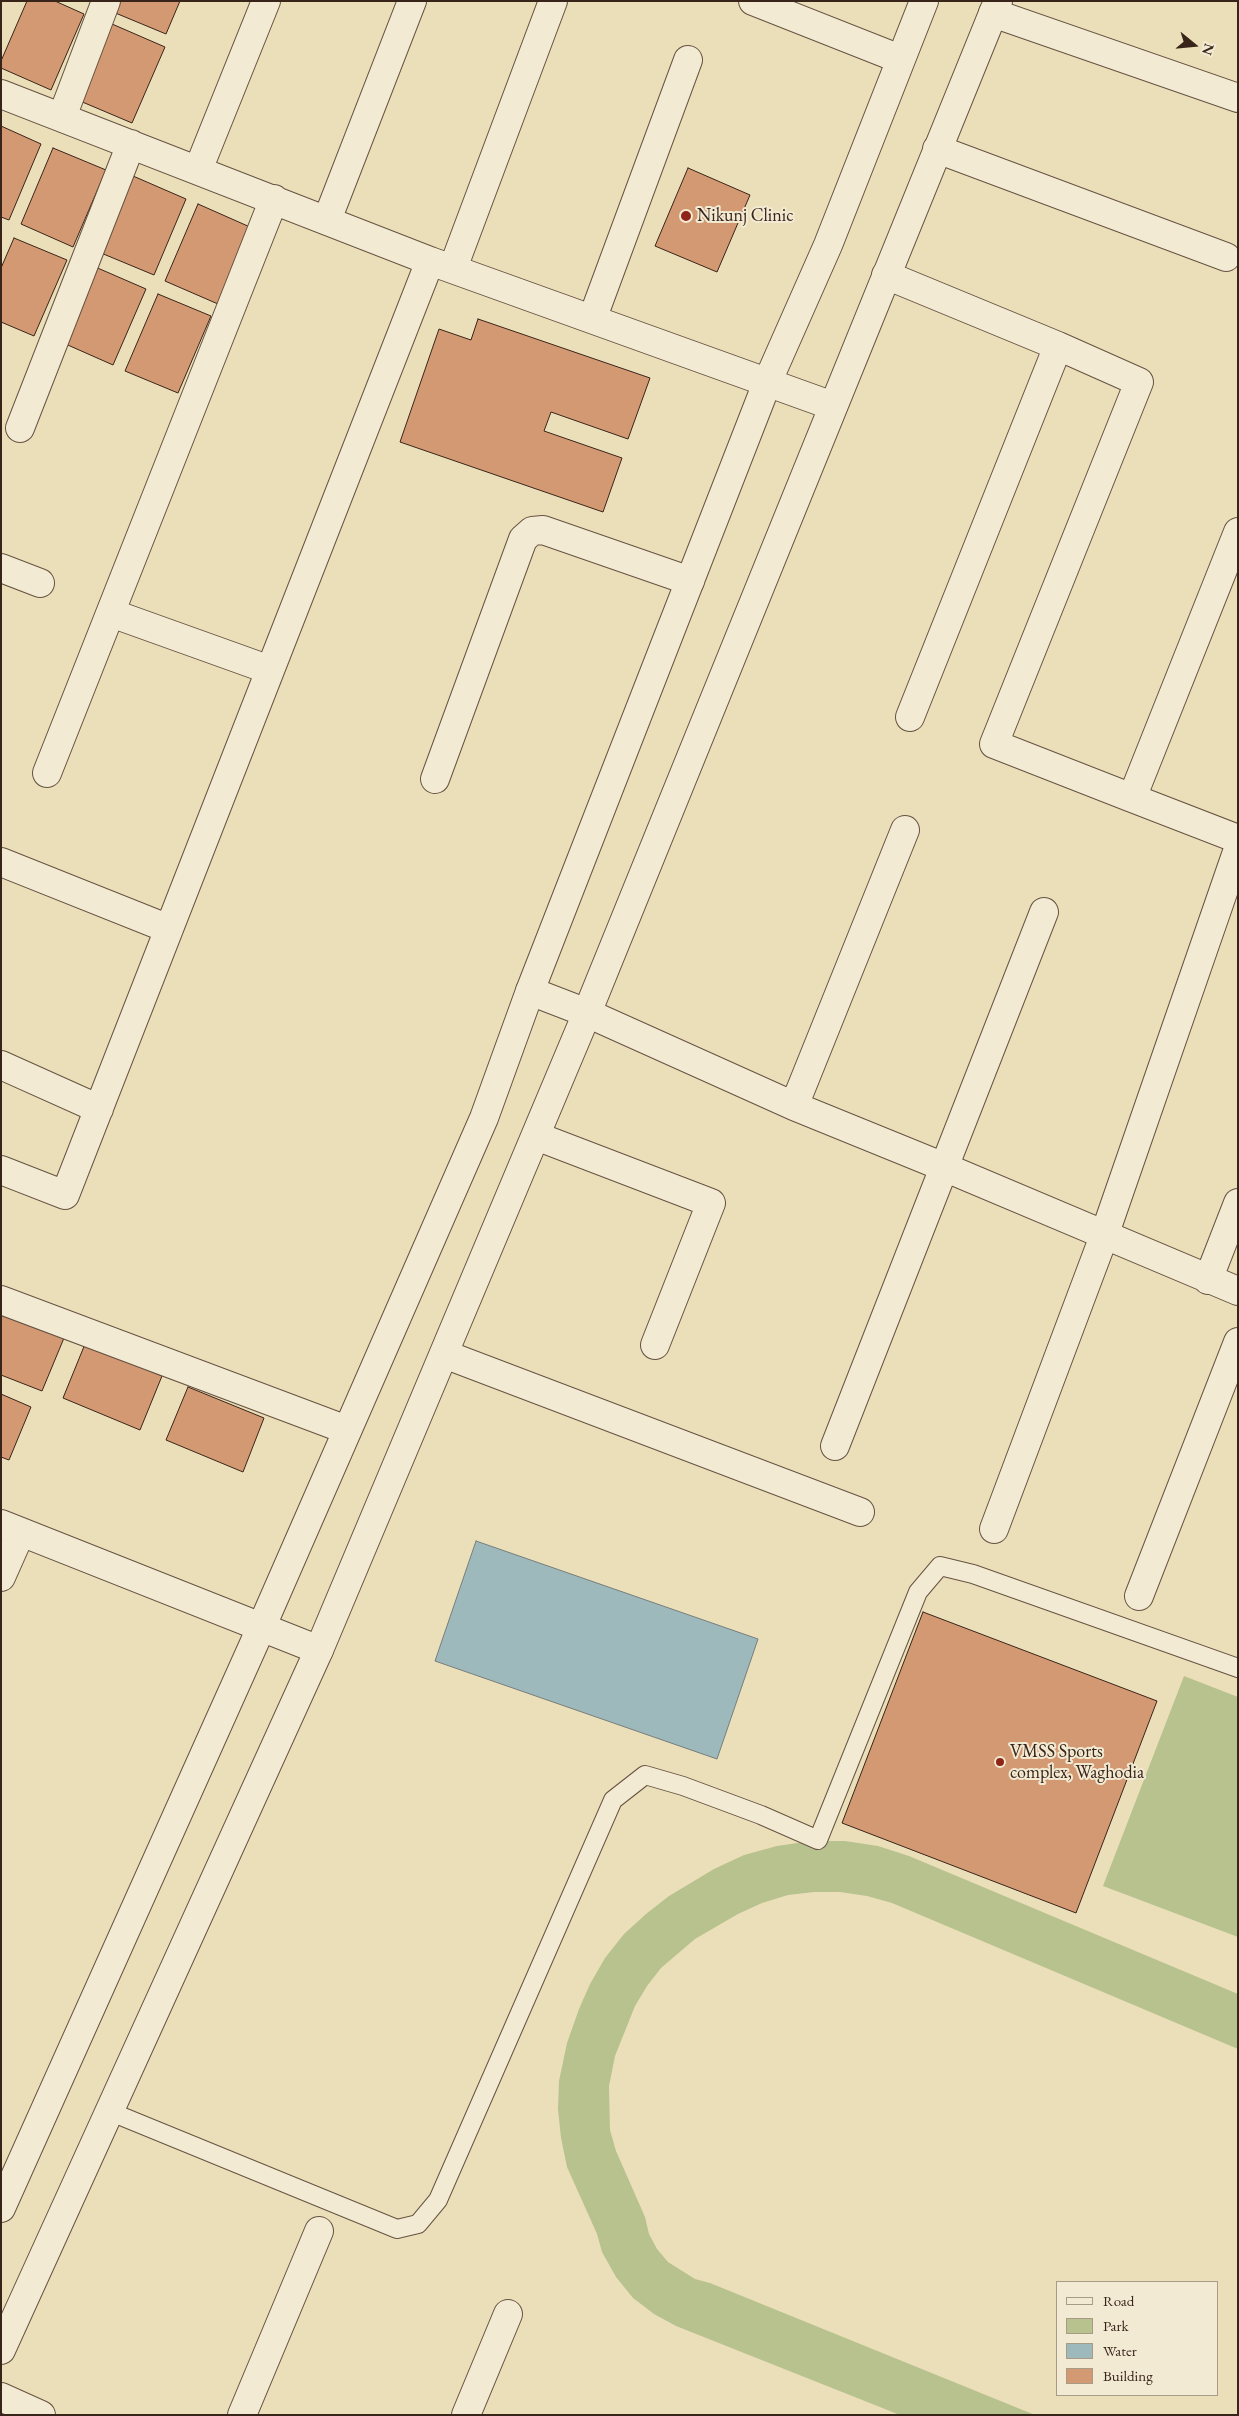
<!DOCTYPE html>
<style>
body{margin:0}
#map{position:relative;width:1239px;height:2416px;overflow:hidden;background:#ebdfb9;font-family:"EB Garamond",serif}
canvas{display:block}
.frame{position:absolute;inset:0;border:2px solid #39241a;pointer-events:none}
.legend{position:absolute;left:1056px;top:2281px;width:162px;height:115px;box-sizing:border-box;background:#f2ead2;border:1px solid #a89b88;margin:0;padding:6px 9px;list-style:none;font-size:15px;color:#39241a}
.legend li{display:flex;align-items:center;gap:10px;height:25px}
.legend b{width:25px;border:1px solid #a89b88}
.north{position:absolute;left:1169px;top:20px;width:50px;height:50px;-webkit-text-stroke:4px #f2ead2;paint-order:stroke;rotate:107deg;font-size:14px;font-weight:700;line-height:20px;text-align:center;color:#39241a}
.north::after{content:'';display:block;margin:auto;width:18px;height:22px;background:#39241a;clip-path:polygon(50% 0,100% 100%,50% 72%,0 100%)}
</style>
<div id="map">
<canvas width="1239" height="2416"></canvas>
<div class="frame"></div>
<ul class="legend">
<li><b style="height:6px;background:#f2ead2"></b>Road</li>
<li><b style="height:14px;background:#b7c28f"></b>Park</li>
<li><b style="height:14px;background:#9eb9bb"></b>Water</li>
<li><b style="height:14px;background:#d39973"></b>Building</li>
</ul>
<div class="north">N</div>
</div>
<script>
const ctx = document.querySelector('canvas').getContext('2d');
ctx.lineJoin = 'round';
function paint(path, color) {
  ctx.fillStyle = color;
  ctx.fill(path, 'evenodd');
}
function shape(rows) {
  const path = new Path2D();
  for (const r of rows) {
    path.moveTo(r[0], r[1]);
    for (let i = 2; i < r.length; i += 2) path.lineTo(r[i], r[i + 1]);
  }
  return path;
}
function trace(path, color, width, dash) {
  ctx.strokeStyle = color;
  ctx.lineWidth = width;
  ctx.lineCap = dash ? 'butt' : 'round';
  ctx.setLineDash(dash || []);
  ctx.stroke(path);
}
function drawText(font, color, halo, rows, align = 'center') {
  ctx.font = font + ' "EB Garamond",serif';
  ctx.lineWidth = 4;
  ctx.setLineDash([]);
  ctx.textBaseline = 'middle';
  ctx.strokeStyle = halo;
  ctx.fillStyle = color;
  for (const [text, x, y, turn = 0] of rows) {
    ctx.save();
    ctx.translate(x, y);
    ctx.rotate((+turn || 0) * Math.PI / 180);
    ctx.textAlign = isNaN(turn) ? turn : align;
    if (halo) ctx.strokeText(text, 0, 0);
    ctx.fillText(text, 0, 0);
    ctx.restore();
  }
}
paint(shape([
 [1184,1676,1238,1697,1238,1937,1103,1886],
 [811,1841,845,1841,878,1846,909,1856,1238,1994,1238,2049,892,1903,867,1896,840,1892,814,1892,788,1895,762,1903,738,1914,695,1939,661,1968,647,1986,635,2006,615,2056,609,2086,610,2130,616,2151,645,2217,649,2234,657,2249,668,2262,695,2279,710,2283,1035,2415,900,2415,676,2326,654,2314,633,2298,616,2277,602,2252,597,2234,567,2167,561,2138,558,2109,559,2081,567,2043,579,2009,590,1984,605,1958,624,1934,646,1914,669,1896,714,1869,744,1855,777,1846]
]), '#b7c28f');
const water = shape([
 [476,1541,758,1639,717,1759,435,1661,476,1541]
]);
paint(water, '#9eb9bb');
trace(water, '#767d7b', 1);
const building = shape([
 [27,1,55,1,84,14,51,90,1,68,1,61,27,1],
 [117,1,180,1,166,34,113,12,117,1],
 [112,24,165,47,132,123,80,101,112,24],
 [1,126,41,144,9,220,1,217,1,126],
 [53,148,106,170,73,247,21,224,53,148],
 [688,168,750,195,717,272,655,246,688,168],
 [133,176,186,199,154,275,101,253,133,176],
 [198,204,250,227,218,304,165,281,198,204],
 [14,238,67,260,34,336,1,322,1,268,14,238],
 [93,266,146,289,113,365,61,342,93,266],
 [158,294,211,316,178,393,125,371,158,294],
 [478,319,650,378,628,439,551,412,544,431,622,458,603,512,400,442,439,329,471,340,478,319],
 [1,1312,64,1338,42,1391,1,1375,1,1312],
 [85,1344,162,1376,140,1430,63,1398,85,1344],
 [188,1387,264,1418,243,1472,166,1440,188,1387],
 [1,1394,31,1407,9,1460,1,1457,1,1394],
 [923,1612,1157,1701,1076,1913,842,1823,923,1612]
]);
paint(building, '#d39973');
trace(building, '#39241a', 1);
const service = shape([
 [111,2112,397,2229,418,2224,438,2200,613,1800,645,1775,683,1786,761,1815,818,1840,918,1592,940,1566,973,1574,1238,1668]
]);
const minor = shape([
 [753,1,900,59],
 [993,13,1238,98],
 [1,94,430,261,833,406],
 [62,117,106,1],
 [937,149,1226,257],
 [198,170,266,1],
 [327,220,412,1],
 [453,268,553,1],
 [886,275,1058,346,910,717],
 [593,317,688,60],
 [1058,346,1139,382,994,744,1132,798],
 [20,428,131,144],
 [1238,532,1132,798,1238,839],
 [1,568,40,583],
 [111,613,270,670],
 [47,773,274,199],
 [435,779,523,539,532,531,543,530,690,581],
 [1,862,169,929],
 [530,991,587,1013,794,1106,944,1167,1238,1291],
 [1,1065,99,1109],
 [794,1106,905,830],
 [536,1136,711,1203,655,1345],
 [1,1170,65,1195,430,261],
 [1208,1280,1238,1203],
 [1,1300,347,1430],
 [444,1354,860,1512],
 [835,1446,1044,912],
 [1,1524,319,1650],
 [994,1529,1104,1236,1238,849],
 [1,1577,21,1532],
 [1139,1596,1238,1342],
 [1,2397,41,2415],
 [242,2415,319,2231],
 [466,2415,508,2314]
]);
const tertiary = shape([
 [1,2208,261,1628,484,1118,530,991,767,383,828,245,924,1],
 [1,2350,319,1650,587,1013,998,1]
]);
trace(service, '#665342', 20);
trace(minor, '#665342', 30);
trace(tertiary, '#665342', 30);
trace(service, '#f2ead2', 18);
trace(minor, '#f2ead2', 28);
trace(tertiary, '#f2ead2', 28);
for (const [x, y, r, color] of [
 [686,216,6,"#8f2418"],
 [1000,1762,5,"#8f2418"]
]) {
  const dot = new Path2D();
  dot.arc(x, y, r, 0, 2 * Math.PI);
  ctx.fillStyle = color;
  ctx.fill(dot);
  trace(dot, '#f2ead2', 2);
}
drawText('18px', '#39241a', '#f2ead2', [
 ["Nikunj Clinic",697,216],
 ["VMSS Sports",1010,1752],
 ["complex, Waghodia",1010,1773]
], 'left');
</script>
